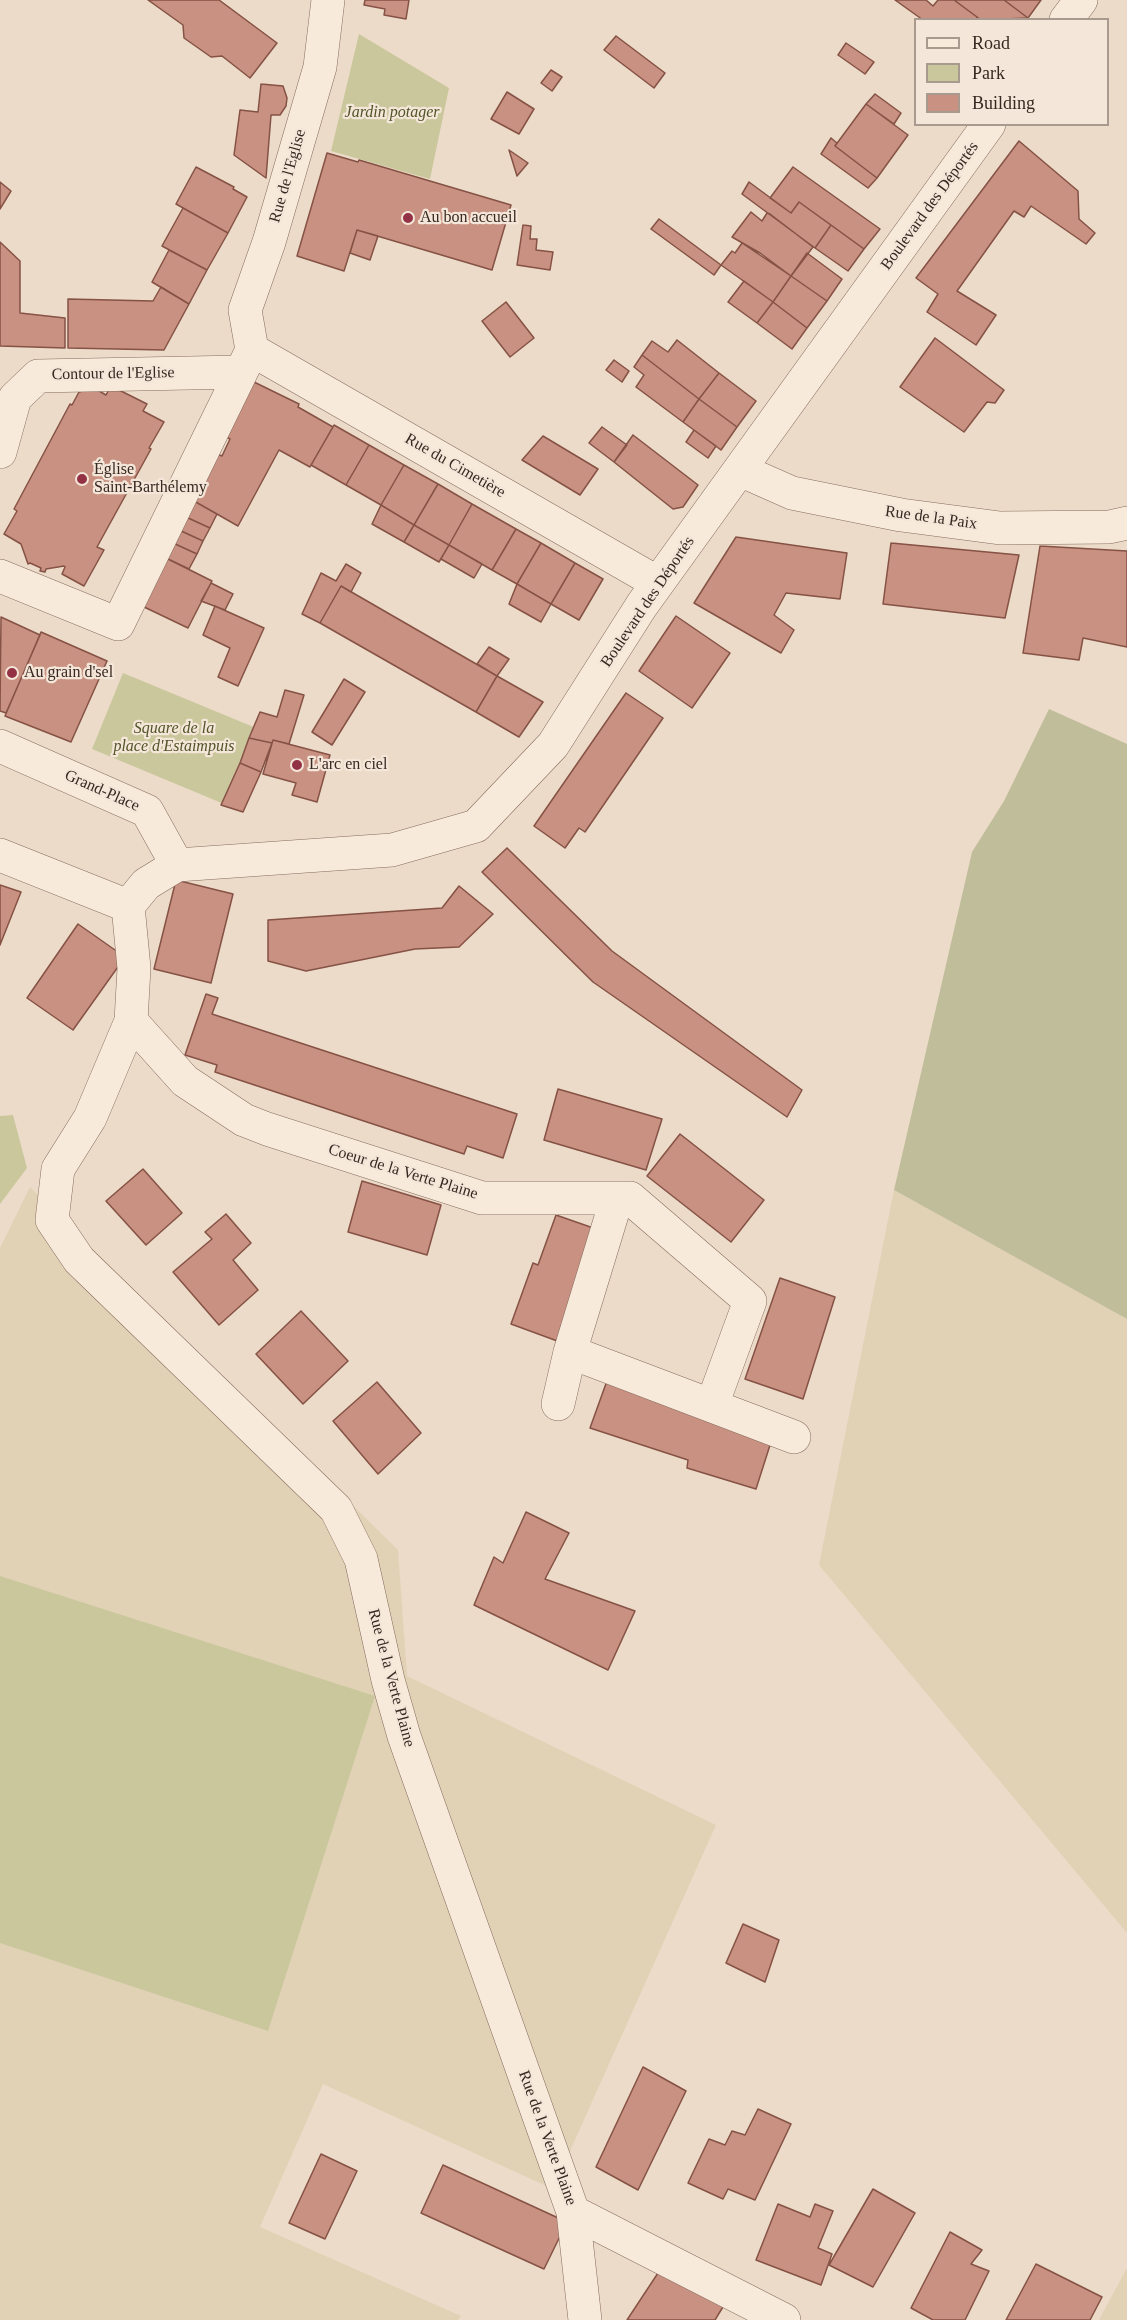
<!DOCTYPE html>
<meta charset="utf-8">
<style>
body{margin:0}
#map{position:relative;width:1127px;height:2320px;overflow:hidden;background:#ecdbc8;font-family:Georgia,serif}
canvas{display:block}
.legend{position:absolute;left:914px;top:18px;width:195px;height:108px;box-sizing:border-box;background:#f4e6d8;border:2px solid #a99a8f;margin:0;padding:8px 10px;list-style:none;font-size:18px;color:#392821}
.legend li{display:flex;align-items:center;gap:12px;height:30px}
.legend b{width:30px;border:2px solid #a99a8f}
</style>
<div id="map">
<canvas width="1127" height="2320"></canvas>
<ul class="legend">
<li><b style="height:8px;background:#f7eadb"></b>Road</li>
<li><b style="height:16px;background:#cac79d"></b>Park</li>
<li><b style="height:16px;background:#c89181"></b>Building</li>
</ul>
</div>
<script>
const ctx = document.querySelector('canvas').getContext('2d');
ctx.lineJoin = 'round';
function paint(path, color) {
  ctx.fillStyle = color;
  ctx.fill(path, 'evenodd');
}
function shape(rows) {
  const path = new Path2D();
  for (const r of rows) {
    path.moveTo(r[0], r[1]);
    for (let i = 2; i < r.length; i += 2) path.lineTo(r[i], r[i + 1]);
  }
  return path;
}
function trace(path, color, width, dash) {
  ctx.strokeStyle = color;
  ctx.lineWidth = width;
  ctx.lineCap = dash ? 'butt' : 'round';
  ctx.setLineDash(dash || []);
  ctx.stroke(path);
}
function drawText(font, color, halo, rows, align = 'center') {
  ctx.font = font + ' Georgia,serif';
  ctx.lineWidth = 4.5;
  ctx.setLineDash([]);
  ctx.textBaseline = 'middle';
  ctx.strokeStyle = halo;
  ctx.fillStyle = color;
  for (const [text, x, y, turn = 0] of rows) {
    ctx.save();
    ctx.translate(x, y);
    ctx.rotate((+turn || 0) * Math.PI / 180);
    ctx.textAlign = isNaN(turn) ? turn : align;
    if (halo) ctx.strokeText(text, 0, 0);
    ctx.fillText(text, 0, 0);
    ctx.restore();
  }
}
paint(shape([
 [30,1187,398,1550,407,1676,716,1825,553,2189,323,2084,260,2227,461,2316,458,2320,0,2320,0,1248],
 [894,1190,1127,1319,1127,1933,819,1565],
 [1127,2268,1127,2320,1099,2320]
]), '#e1d2b6');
paint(shape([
 [359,34,449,88,430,179,331,151],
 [123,673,256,728,224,804,92,749],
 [13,1115,27,1168,0,1204,0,1116],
 [0,1576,375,1696,268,2031,0,1943]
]), '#cac79d');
paint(shape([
 [1049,709,1127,744,1127,1319,894,1190,972,852,1004,801]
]), '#c0bd9b');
const building = shape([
 [148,0,219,0,277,43,250,78,222,56,211,57,184,38,183,25,148,0],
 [365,0,409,0,406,19,384,15,385,9,364,5,365,0],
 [895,0,926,0,933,6,938,0,954,0,977,17,976,20,923,20,895,0],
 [954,0,1004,0,1028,18,981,20,954,0],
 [1004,0,1041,0,1028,18,1004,0],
 [616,36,665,73,654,88,604,50,616,36],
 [846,43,874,62,865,74,838,55,846,43],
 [551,70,562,77,552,91,541,83,551,70],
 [261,84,283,86,287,98,286,106,280,115,271,115,266,178,234,155,240,110,258,112,261,84],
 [507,92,534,109,519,134,491,119,507,92],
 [875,94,901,113,894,124,866,104,875,94],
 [866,104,908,135,877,178,835,146,866,104],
 [831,138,837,143,835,146,877,178,868,188,821,154,831,138],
 [1019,141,1078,191,1079,219,1095,233,1086,244,1031,206,1024,217,1014,211,957,291,996,315,976,345,927,312,938,294,916,278,1019,141],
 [509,150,528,163,517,176,509,150],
 [327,153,358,162,359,160,511,205,492,270,357,230,344,271,297,256,327,153],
 [196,167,234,187,233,189,247,197,228,233,176,204,196,167],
 [793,167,880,229,864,249,799,202,791,213,770,198,793,167],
 [0,182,11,191,0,209,0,182],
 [749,182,791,213,799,202,831,225,815,248,742,194,749,182],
 [183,208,228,233,207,270,162,246,183,208],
 [751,212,762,221,767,213,770,214,813,247,791,276,760,253,732,237,751,212],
 [659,219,721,265,714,275,651,229,659,219],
 [523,225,531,226,530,239,537,239,536,250,553,252,550,270,517,265,523,225],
 [831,225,864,249,848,271,815,248,831,225],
 [357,230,378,236,370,260,350,253,357,230],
 [0,242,20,261,20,313,65,318,65,348,0,346,0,242],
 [742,243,791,276,773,302,721,265,732,251,735,253,742,243],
 [169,250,207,270,189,304,152,282,169,250],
 [807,253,842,279,827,301,791,276,807,253],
 [791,276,827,301,807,328,773,302,791,276],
 [744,281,773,302,757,323,728,302,744,281],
 [161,287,189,304,164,350,68,348,68,299,153,301,161,287],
 [506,302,534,338,510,357,482,321,506,302],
 [773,302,807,328,792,349,757,323,773,302],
 [935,338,1004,390,995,403,987,402,964,432,900,387,935,338],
 [677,340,719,373,699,399,642,355,652,341,668,352,677,340],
 [642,355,699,399,683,422,636,387,644,375,634,367,642,355],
 [614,360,629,371,622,382,606,370,614,360],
 [719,373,756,401,737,427,699,399,719,373],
 [254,382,299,404,298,407,333,427,310,467,279,450,238,526,194,501,217,454,222,456,230,439,226,437,254,382],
 [112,384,119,390,147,404,143,411,164,422,149,448,151,449,97,547,104,550,84,586,62,574,65,567,64,566,46,569,45,572,40,571,41,568,30,563,28,564,21,544,4,534,17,511,14,509,70,404,72,405,79,392,94,388,106,395,112,384],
 [699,399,737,427,721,450,683,422,699,399],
 [334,425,369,445,346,485,311,465,334,425],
 [602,427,627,445,614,462,589,443,602,427],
 [694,430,716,446,708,458,686,442,694,430],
 [633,435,698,485,683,507,673,509,614,462,633,435],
 [543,436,598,469,580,495,522,460,543,436],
 [369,445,404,465,381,505,346,485,369,445],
 [404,465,438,484,414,525,381,505,404,465],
 [438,484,472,504,449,545,414,525,438,484],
 [194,501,217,514,210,528,186,517,194,501],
 [472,504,516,529,492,570,449,545,472,504],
 [381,505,414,525,404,542,372,524,381,505],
 [186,517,210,528,203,541,179,530,186,517],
 [414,525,449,545,439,562,404,542,414,525],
 [516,529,541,543,517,584,492,570,516,529],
 [179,530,203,541,197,554,173,543,179,530],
 [736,537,847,553,840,599,786,593,774,615,794,630,781,653,694,603,736,537],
 [173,543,197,554,189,569,166,558,173,543],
 [541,543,575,563,551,604,517,584,541,543],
 [891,543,1019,555,1005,618,883,604,891,543],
 [449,545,482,564,474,578,441,559,449,545],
 [1040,546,1127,551,1127,647,1083,638,1079,660,1023,653,1040,546],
 [166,558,212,581,188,628,142,606,166,558],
 [575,563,603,579,579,620,551,604,575,563],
 [346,564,361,573,351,592,341,586,320,623,302,614,321,573,336,581,346,564],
 [211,583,233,594,225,610,201,601,211,583],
 [517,584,551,604,541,622,509,604,517,584],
 [341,586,497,676,476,712,320,623,341,586],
 [215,606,264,628,238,686,218,677,230,648,203,635,215,606],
 [676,616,730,653,692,708,639,671,676,616],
 [1,617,40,635,6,713,0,711,1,617],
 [41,632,107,661,71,742,5,716,41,632],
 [489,647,509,659,497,676,477,664,489,647],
 [497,676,543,702,519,737,476,712,497,676],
 [344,679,365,692,332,745,312,732,344,679],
 [285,690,304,695,289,744,273,740,272,743,249,738,260,712,277,717,285,690],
 [626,693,663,718,585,832,579,828,565,848,534,826,626,693],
 [249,738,272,743,261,772,240,763,249,738],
 [273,740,330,755,317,802,292,795,296,783,263,774,273,740],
 [240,763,261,772,243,812,221,805,240,763],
 [507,848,612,951,802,1090,787,1117,593,982,482,872,507,848],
 [176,880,233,894,211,983,154,969,176,880],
 [0,885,21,892,0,945,0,885],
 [459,886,493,914,459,947,415,949,306,971,268,961,268,920,442,908,459,886],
 [78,924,125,957,73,1030,27,998,78,924],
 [206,994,218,998,212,1014,517,1114,503,1158,467,1146,464,1154,215,1072,217,1065,185,1055,206,994],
 [558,1089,662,1119,646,1170,544,1140,558,1089],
 [680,1134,764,1200,731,1242,647,1176,680,1134],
 [143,1169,182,1213,146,1245,106,1201,143,1169],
 [362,1181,441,1205,427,1255,348,1232,362,1181],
 [226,1214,251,1243,233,1260,258,1290,219,1325,173,1272,212,1239,205,1232,226,1214],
 [556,1215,599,1230,560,1342,511,1324,533,1263,538,1265,556,1215],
 [780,1278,835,1297,803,1399,745,1379,780,1278],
 [301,1311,348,1361,303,1404,256,1354,301,1311],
 [608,1378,771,1442,756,1489,687,1468,688,1460,590,1428,608,1378],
 [377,1382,421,1433,378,1474,333,1421,377,1382],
 [526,1512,569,1533,545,1579,635,1611,608,1670,474,1605,494,1557,503,1563,526,1512],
 [743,1924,779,1940,765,1982,726,1963,743,1924],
 [643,2067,686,2091,638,2190,596,2167,643,2067],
 [758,2109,791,2124,755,2200,728,2189,723,2199,688,2183,709,2139,725,2145,732,2131,745,2135,758,2109],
 [321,2154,357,2171,325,2239,289,2223,321,2154],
 [443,2165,567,2222,544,2269,421,2213,443,2165],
 [873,2189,915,2213,873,2287,829,2265,873,2189],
 [778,2204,810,2217,815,2204,833,2211,818,2248,832,2254,821,2285,756,2260,778,2204],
 [950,2232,982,2250,971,2264,989,2271,965,2320,933,2320,911,2308,950,2232],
 [1036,2264,1102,2297,1090,2320,1006,2320,1036,2264],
 [660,2270,726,2302,715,2320,627,2320,660,2270]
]);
paint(building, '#c89181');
trace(building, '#855245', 1.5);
const minor = shape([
 [1066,20,1081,0],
 [252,350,658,583],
 [252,350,245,310,269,242,320,67,328,0],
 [0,452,15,398,38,376,240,372],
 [740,470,792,493,901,515,1000,528,1109,527,1127,523],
 [0,576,118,624,252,350],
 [0,746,147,811,177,865],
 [0,855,128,906],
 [131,1021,185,1081,244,1120,267,1129,482,1198,630,1198,750,1301,712,1405],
 [570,1352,794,1437],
 [558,1404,570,1352,617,1198],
 [573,2212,585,2320],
 [784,2320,573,2212,404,1736,388,1680,361,1559,336,1509,79,1260,52,1220,58,1169,90,1118,131,1021,134,968,128,906,146,884,177,865,392,850,476,826,553,745,642,605,989,124]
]);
trace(minor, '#876c5e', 34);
trace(minor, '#f7eadb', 33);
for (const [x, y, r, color] of [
 [408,218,6,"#933245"],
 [82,479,6,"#933245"],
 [12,673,6,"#933245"],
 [297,765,6,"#933245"]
]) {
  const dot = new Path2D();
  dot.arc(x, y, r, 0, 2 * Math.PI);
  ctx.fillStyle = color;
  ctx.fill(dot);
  trace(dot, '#f4e6d8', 2);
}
drawText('italic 16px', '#515429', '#f4e6d8', [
 ["Jardin potager",392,113],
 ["Square de la",174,729],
 ["place d'Estaimpuis",174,747]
]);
drawText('16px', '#392821', '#f4e6d8', [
 ["Rue de l'Eglise",288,176,-74],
 ["Boulevard des Déportés",930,206,-54],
 ["Contour de l'Eglise",113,374,-1],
 ["Rue du Cimetière",455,466,30],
 ["Rue de la Paix",931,518,8],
 ["Boulevard des Déportés",648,602,-56],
 ["Grand-Place",102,791,24],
 ["Coeur de la Verte Plaine",403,1172,17],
 ["Rue de la Verte Plaine",391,1678,75],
 ["Rue de la Verte Plaine",547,2138,70]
]);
drawText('16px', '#392821', '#f4e6d8', [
 ["Au bon accueil",420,218],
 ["Église",94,470],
 ["Saint-Barthélemy",94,488],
 ["Au grain d'sel",24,673],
 ["L'arc en ciel",309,765]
], 'left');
</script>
